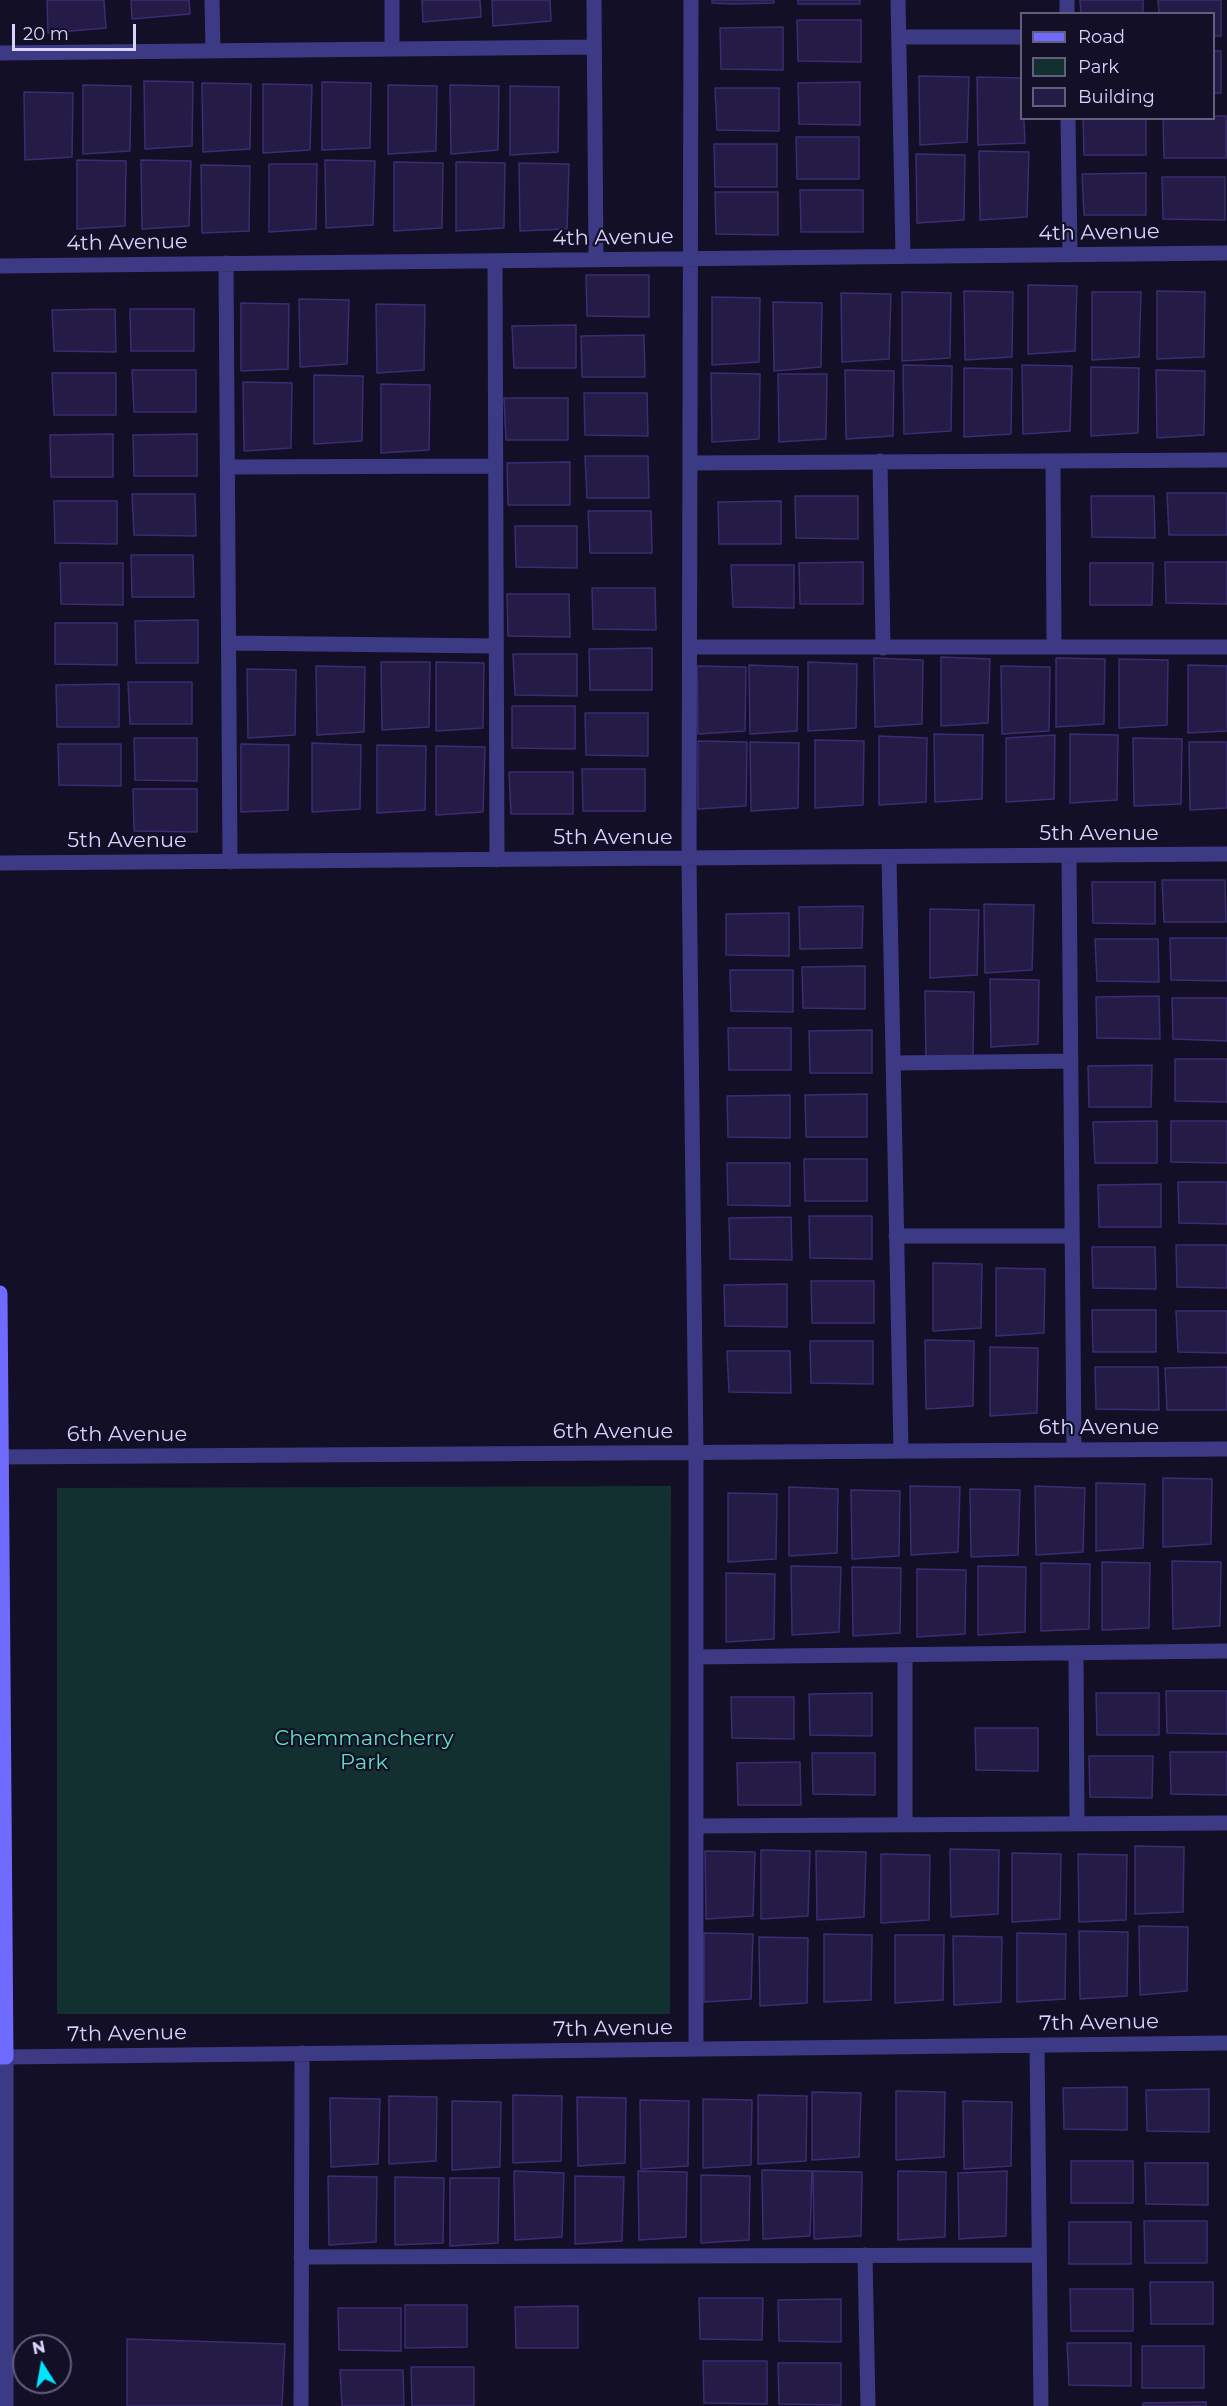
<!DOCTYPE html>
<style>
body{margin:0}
#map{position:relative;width:1227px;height:2406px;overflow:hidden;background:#130f26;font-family:Montserrat,sans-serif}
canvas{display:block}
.legend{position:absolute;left:1020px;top:12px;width:195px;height:108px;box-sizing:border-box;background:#130f26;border:2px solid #625e7d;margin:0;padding:8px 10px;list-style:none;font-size:18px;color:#d9d4ff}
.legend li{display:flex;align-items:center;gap:12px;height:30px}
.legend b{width:30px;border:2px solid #625e7d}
.north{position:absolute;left:12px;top:2334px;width:60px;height:60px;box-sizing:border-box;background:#130f26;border:2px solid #625e7d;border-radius:50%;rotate:349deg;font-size:16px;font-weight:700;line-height:24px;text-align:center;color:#d9d4ff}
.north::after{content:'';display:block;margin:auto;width:21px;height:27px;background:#00e5ff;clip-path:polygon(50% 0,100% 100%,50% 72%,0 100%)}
.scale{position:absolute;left:12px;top:24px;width:124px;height:27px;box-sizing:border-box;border:3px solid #d9d4ff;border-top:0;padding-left:8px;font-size:18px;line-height:21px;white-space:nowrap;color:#d9d4ff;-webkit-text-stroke:4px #130f26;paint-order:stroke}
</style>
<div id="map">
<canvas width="1227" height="2406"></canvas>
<ul class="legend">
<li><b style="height:8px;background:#6f6bff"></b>Road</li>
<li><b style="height:16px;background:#12302f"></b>Park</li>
<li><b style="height:16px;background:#241b47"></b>Building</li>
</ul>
<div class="north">N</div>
<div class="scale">20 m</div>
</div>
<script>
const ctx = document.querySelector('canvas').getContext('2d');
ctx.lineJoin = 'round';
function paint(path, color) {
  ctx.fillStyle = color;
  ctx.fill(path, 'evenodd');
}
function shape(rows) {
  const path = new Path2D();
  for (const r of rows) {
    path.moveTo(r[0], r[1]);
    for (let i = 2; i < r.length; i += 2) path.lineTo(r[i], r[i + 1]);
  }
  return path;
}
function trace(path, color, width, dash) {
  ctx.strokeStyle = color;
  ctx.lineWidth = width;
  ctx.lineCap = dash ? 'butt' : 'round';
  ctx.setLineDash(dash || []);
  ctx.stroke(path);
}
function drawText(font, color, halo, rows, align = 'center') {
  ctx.font = font + ' Montserrat,sans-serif';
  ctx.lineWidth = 4.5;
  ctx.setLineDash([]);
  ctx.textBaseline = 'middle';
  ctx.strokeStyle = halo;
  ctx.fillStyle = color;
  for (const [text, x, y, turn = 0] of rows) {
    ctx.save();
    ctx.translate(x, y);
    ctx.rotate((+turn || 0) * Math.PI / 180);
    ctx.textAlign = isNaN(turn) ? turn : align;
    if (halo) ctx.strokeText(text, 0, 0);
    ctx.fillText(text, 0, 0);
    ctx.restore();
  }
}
paint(shape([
 [671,1486,670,2014,57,2014,57,1488]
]), '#12302f');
const building = shape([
 [47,0,104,0,106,28,48,33,47,0],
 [131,0,189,0,190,14,132,19,131,0],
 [422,0,480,0,481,17,423,22,422,0],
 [492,0,550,0,551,21,493,26,492,0],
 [712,0,774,0,774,3,733,4,712,3,712,0],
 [798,0,860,0,860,4,798,4,798,0],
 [1080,0,1143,0,1143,14,1081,14,1080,0],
 [1158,0,1221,0,1221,36,1214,36,1214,14,1159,14,1158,0],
 [797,20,861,20,861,62,798,61,797,20],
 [783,27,783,70,721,69,720,28,783,27],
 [1214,51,1221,51,1221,93,1214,93,1214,51],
 [919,76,969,77,967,142,920,145,919,76],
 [977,77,1022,78,1025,143,978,145,977,77],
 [144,81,193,82,192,146,145,149,144,81],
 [322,82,371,83,370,148,322,150,322,82],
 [860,82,860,125,799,124,798,83,860,82],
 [202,83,251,84,250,149,203,152,202,83],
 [263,84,312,85,310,150,263,153,263,84],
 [83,85,131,86,130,151,83,154,83,85],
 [388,85,437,86,436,151,388,154,388,85],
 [450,85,499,86,498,150,451,154,450,85],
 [510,86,559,87,558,152,510,155,510,86],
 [715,88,779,88,779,131,717,130,715,88],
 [24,92,73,93,72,157,25,160,24,92],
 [1214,116,1226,116,1226,158,1164,158,1163,118,1214,118,1214,116],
 [1083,118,1146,118,1146,155,1084,155,1083,118],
 [796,137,859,137,859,179,797,179,796,137],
 [714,144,777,144,777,187,715,187,714,144],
 [979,151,1029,152,1027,217,980,220,979,151],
 [916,154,965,155,964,220,917,223,916,154],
 [77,160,126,161,125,226,77,229,77,160],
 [141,160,191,161,189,226,142,229,141,160],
 [325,160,375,161,373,225,326,228,325,160],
 [394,162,443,163,442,228,394,231,394,162],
 [456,162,505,163,504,228,456,231,456,162],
 [519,163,569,164,567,229,520,231,519,163],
 [269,164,317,164,316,229,269,232,269,164],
 [201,165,250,166,249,231,202,233,201,165],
 [1146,173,1146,215,1084,215,1082,174,1146,173],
 [1162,177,1225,177,1225,220,1163,219,1162,177],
 [800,190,863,190,863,232,801,232,800,190],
 [715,192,778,192,778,235,716,234,715,192],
 [586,275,649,275,649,317,587,316,586,275],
 [1028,285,1077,286,1075,351,1028,354,1028,285],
 [964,291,1013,292,1012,357,965,360,964,291],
 [1157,291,1205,292,1204,357,1157,359,1157,291],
 [902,292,951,293,950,358,902,361,902,292],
 [1092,292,1141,292,1139,357,1092,360,1092,292],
 [841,293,891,294,889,359,842,362,841,293],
 [712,297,760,298,759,362,712,365,712,297],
 [299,299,349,300,347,364,300,367,299,299],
 [773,302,822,303,821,367,774,371,773,302],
 [241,303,289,304,288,369,241,371,241,303],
 [376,304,425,305,424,370,377,373,376,304],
 [115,309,116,352,54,351,52,310,115,309],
 [130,309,194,309,194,351,131,351,130,309],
 [576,325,576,368,514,368,512,326,576,325],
 [644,335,645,377,582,377,581,336,644,335],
 [903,365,952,366,951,431,904,434,903,365],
 [1022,365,1072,366,1070,431,1023,434,1022,365],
 [1091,367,1139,368,1138,433,1091,436,1091,367],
 [964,368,1012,369,1011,434,964,437,964,368],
 [132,370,196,370,196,412,134,412,132,370],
 [845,370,894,371,893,436,846,439,845,370],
 [1156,370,1205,371,1204,435,1157,438,1156,370],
 [52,373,116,373,116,415,54,415,52,373],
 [711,373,760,374,759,439,712,442,711,373],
 [778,374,827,374,826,439,779,442,778,374],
 [314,375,363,376,362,441,314,444,314,375],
 [243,382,292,383,291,448,244,451,243,382],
 [381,384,430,385,429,450,381,453,381,384],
 [584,393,647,393,648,436,585,435,584,393],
 [504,398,568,398,568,440,506,440,504,398],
 [113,434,113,477,51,477,50,435,113,434],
 [197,434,197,476,134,476,133,435,197,434],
 [585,456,648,456,649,498,587,498,585,456],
 [570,462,570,505,508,505,507,463,570,462],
 [1167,493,1227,493,1227,535,1169,535,1167,493],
 [132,494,195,494,196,536,134,535,132,494],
 [795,496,858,496,858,539,796,538,795,496],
 [1091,496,1154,496,1155,538,1092,537,1091,496],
 [54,501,117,501,117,544,55,543,54,501],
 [781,501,781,544,719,544,718,502,781,501],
 [588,511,651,511,652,553,590,553,588,511],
 [515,526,577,526,577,568,516,567,515,526],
 [131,555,193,555,194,597,132,597,131,555],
 [863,562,863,604,800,604,799,563,863,562],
 [1165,562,1227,562,1227,604,1166,603,1165,562],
 [60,563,123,563,123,605,61,604,60,563],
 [1090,563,1153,563,1152,605,1090,605,1090,563],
 [731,565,794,565,794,608,733,607,731,565],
 [592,588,655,588,656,630,593,629,592,588],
 [507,594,569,594,570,637,508,636,507,594],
 [198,620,198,663,136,663,135,621,198,620],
 [55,623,117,623,117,665,55,664,55,623],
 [652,648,652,690,590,690,589,649,652,648],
 [513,654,577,654,577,696,515,695,513,654],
 [941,657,990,659,988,723,941,726,941,657],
 [874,658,923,660,922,724,875,727,874,658],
 [1056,658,1105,659,1104,724,1056,727,1056,658],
 [1119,659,1168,660,1167,725,1119,728,1119,659],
 [381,662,430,662,429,727,382,730,381,662],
 [436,662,484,663,483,728,436,731,436,662],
 [808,662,857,664,856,728,808,731,808,662],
 [749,665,798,667,797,731,750,734,749,665],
 [1188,665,1227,666,1227,731,1188,733,1188,665],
 [316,666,365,667,364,732,317,735,316,666],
 [697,666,746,667,745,731,698,734,697,666],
 [1001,666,1050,667,1049,731,1002,734,1001,666],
 [247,669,296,670,295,735,248,738,247,669],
 [128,682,192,682,192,724,130,724,128,682],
 [119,684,119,727,57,727,56,685,119,684],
 [512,706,575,706,575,749,512,748,512,706],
 [585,713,648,713,648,756,586,755,585,713],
 [934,734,983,735,982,799,935,802,934,734],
 [1070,734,1118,735,1117,800,1070,803,1070,734],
 [1055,735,1054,799,1006,802,1006,738,1055,735],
 [879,736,927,738,926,802,879,805,879,736],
 [134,738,197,738,197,781,135,780,134,738],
 [1133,738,1182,739,1181,804,1134,806,1133,738],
 [815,740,864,741,863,805,815,808,815,740],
 [698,741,747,742,746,806,698,809,698,741],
 [750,742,799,743,798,808,751,811,750,742],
 [1189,742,1227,742,1227,808,1190,810,1189,742],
 [312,743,361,745,360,809,312,812,312,743],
 [58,744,121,744,121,786,59,785,58,744],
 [241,744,289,745,288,810,241,812,241,744],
 [377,745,426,746,425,810,377,813,377,745],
 [436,746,485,747,483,812,436,815,436,746],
 [582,769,645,769,645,811,583,811,582,769],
 [509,772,573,772,573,814,511,814,509,772],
 [133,789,197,789,197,832,134,831,133,789],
 [1162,880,1225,880,1226,922,1164,922,1162,880],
 [1092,882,1155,882,1155,924,1093,923,1092,882],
 [984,904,1034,905,1032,970,985,973,984,904],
 [863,906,862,948,800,949,799,907,863,906],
 [930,909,979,910,977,975,930,978,930,909],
 [789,913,789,956,726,955,726,914,789,913],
 [1170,938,1227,938,1227,981,1171,980,1170,938],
 [1095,939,1158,939,1159,982,1097,981,1095,939],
 [865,966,865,1009,803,1008,802,967,865,966],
 [730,970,793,970,793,1012,731,1011,730,970],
 [990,979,1039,980,1038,1044,991,1047,990,979],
 [925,991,974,992,973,1056,926,1059,925,991],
 [1159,996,1160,1039,1097,1038,1096,997,1159,996],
 [1172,998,1227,998,1227,1041,1173,1039,1172,998],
 [728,1028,791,1028,791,1070,729,1070,728,1028],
 [872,1030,872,1073,810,1073,809,1031,872,1030],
 [1175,1059,1227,1059,1227,1102,1175,1101,1175,1059],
 [1152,1065,1151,1107,1089,1107,1088,1066,1152,1065],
 [867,1094,867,1137,806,1137,805,1095,867,1094],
 [790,1095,790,1138,728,1137,727,1096,790,1095],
 [1157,1121,1157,1163,1095,1163,1093,1122,1157,1121],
 [1171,1121,1227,1121,1227,1163,1171,1162,1171,1121],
 [804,1159,867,1159,867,1201,805,1201,804,1159],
 [727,1163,790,1163,790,1206,728,1205,727,1163],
 [1178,1182,1227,1182,1227,1224,1179,1223,1178,1182],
 [1161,1184,1161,1227,1099,1227,1098,1185,1161,1184],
 [809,1216,872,1216,872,1259,810,1258,809,1216],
 [791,1217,792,1260,730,1259,729,1218,791,1217],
 [1176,1245,1227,1245,1227,1288,1177,1287,1176,1245],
 [1092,1247,1155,1247,1156,1289,1093,1288,1092,1247],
 [933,1263,982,1264,981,1328,933,1331,933,1263],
 [996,1268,1045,1269,1044,1333,996,1336,996,1268],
 [811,1281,874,1281,874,1323,812,1323,811,1281],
 [787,1284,787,1327,725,1326,724,1285,787,1284],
 [1092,1310,1156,1310,1156,1352,1093,1352,1092,1310],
 [1176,1311,1227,1311,1227,1353,1178,1352,1176,1311],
 [925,1340,974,1341,973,1406,926,1409,925,1340],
 [810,1341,873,1341,873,1384,811,1383,810,1341],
 [990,1347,1038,1348,1037,1413,990,1416,990,1347],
 [727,1351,790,1351,791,1393,729,1392,727,1351],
 [1095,1367,1158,1367,1159,1410,1096,1409,1095,1367],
 [1227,1367,1227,1410,1167,1410,1165,1368,1227,1367],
 [1163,1478,1212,1479,1211,1544,1163,1547,1163,1478],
 [1096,1483,1145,1484,1143,1548,1096,1551,1096,1483],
 [910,1486,960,1487,958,1552,911,1555,910,1486],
 [1035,1486,1085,1488,1083,1552,1036,1555,1035,1486],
 [789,1487,838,1489,837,1553,789,1556,789,1487],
 [970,1489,1020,1490,1018,1555,971,1557,970,1489],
 [851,1490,900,1491,899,1556,852,1559,851,1490],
 [728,1493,777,1494,776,1559,728,1562,728,1493],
 [1172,1561,1221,1562,1220,1626,1173,1629,1172,1561],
 [1102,1562,1150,1563,1149,1628,1102,1630,1102,1562],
 [1041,1563,1090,1564,1089,1629,1041,1631,1041,1563],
 [791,1566,841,1567,839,1632,792,1635,791,1566],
 [978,1566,1026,1567,1025,1632,978,1635,978,1566],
 [852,1567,901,1568,900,1633,853,1636,852,1567],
 [917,1569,966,1570,965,1634,917,1637,917,1569],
 [726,1573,775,1574,774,1639,726,1642,726,1573],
 [1166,1691,1227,1691,1227,1734,1167,1733,1166,1691],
 [872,1693,872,1736,810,1735,809,1694,872,1693],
 [1096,1693,1159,1693,1159,1735,1097,1735,1096,1693],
 [731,1697,794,1697,794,1739,732,1738,731,1697],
 [975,1728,1038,1728,1038,1771,976,1770,975,1728],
 [1170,1752,1227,1752,1227,1795,1171,1794,1170,1752],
 [812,1753,875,1753,875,1795,813,1794,812,1753],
 [1089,1756,1153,1756,1152,1798,1090,1797,1089,1756],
 [800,1762,801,1805,738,1805,737,1763,800,1762],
 [1135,1846,1184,1847,1183,1912,1135,1914,1135,1846],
 [950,1849,999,1850,998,1914,951,1917,950,1849],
 [761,1850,810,1851,808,1916,761,1919,761,1850],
 [705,1851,755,1852,753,1916,706,1919,705,1851],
 [816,1851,866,1852,864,1917,817,1920,816,1851],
 [1012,1853,1061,1854,1060,1919,1012,1922,1012,1853],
 [881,1854,930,1855,929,1920,881,1923,881,1854],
 [1078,1854,1127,1855,1126,1920,1079,1922,1078,1854],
 [1139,1926,1188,1927,1187,1991,1140,1995,1139,1926],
 [1079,1931,1128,1932,1127,1996,1080,1999,1079,1931],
 [704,1933,753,1934,751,1999,704,2002,704,1933],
 [1017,1933,1066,1934,1065,1999,1017,2002,1017,1933],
 [824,1934,872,1935,871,2000,824,2002,824,1934],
 [895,1935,944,1935,943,2000,895,2003,895,1935],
 [953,1936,1002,1937,1001,2002,954,2005,953,1936],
 [759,1937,808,1938,807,2003,760,2006,759,1937],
 [1127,2087,1127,2130,1064,2129,1063,2088,1127,2087],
 [1209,2089,1209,2132,1147,2131,1146,2090,1209,2089],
 [896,2091,945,2092,944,2157,896,2160,896,2091],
 [812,2092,861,2093,859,2157,812,2160,812,2092],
 [513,2095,562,2096,561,2161,513,2163,513,2095],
 [758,2095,807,2096,806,2161,758,2164,758,2095],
 [389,2096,437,2097,436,2161,389,2164,389,2096],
 [577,2097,626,2098,625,2163,578,2166,577,2097],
 [330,2098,380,2099,378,2164,331,2167,330,2098],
 [703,2099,752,2100,751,2165,703,2168,703,2099],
 [640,2100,689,2101,688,2166,641,2169,640,2100],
 [452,2101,501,2102,500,2167,452,2170,452,2101],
 [963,2101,1012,2102,1011,2166,964,2169,963,2101],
 [1071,2161,1133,2161,1133,2203,1071,2203,1071,2161],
 [1145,2163,1208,2163,1208,2205,1146,2204,1145,2163],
 [762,2170,812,2171,810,2236,763,2239,762,2170],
 [514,2171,564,2173,562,2237,515,2240,514,2171],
 [638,2171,687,2172,686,2237,639,2240,638,2171],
 [813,2171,862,2172,861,2236,814,2239,813,2171],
 [898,2171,946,2172,945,2237,898,2240,898,2171],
 [1007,2171,1006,2236,959,2239,958,2173,1007,2171],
 [701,2175,750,2176,749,2240,701,2243,701,2175],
 [328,2176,377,2177,376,2242,329,2245,328,2176],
 [575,2176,624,2177,622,2241,575,2244,575,2176],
 [395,2177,444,2178,443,2243,395,2245,395,2177],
 [450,2178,499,2178,498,2243,450,2246,450,2178],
 [1144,2221,1207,2221,1207,2263,1145,2263,1144,2221],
 [1069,2222,1131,2222,1131,2264,1069,2264,1069,2222],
 [1150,2282,1213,2282,1213,2324,1151,2324,1150,2282],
 [1070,2289,1133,2289,1133,2331,1071,2331,1070,2289],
 [699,2298,763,2298,762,2340,700,2339,699,2298],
 [841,2299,841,2342,779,2341,778,2300,841,2299],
 [405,2305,467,2305,467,2347,405,2348,405,2305],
 [578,2306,578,2348,516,2348,515,2307,578,2306],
 [338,2308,401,2308,401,2351,339,2350,338,2308],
 [127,2339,285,2344,282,2406,127,2406,127,2339],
 [1067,2343,1131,2343,1131,2386,1069,2385,1067,2343],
 [1142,2346,1204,2346,1204,2388,1142,2388,1142,2346],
 [703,2361,767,2361,767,2404,704,2403,703,2361],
 [778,2363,841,2363,841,2405,779,2404,778,2363],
 [411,2367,474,2367,474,2406,412,2406,411,2367],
 [340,2370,403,2370,404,2406,342,2406,340,2370],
 [1206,2402,1206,2406,1143,2406,1143,2403,1206,2402]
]);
paint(building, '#241b47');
trace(building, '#3b2d73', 1.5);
trace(shape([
 [212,0,213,51],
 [392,0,392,49],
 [594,0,596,260],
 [691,0,689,858,696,1453,696,2049],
 [898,0,903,256],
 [1067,0,1067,14],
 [899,37,1022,37],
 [0,53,594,47],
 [1068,118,1070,255],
 [495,261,497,860],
 [226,263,230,862],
 [0,266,1227,253],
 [880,461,883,648],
 [1053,461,1054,647],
 [691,463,1227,460],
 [228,467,496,466],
 [229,643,496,646],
 [690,647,1227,647],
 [1069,856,1074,1450],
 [889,857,901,1451],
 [0,863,1227,854],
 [894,1063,1071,1061],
 [896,1236,1072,1236],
 [0,1457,1227,1449],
 [1076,1653,1077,1824],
 [905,1655,905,1825],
 [696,1657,1227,1651],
 [696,1826,1227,1823],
 [1037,2045,1041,2406],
 [865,2255,868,2406],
 [301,2257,1039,2255],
 [6,2406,6,2057,1227,2043],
 [301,2406,302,2053]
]), '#3d3a85', 15);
trace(shape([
 [0,1293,6,2057,0,2057]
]), '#6f6bff', 15);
drawText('21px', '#d9d4ff', '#130f26', [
 ["4th Avenue",1099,233,-1],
 ["4th Avenue",613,238,-1],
 ["4th Avenue",127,243,-1],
 ["5th Avenue",1099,834],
 ["5th Avenue",613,838],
 ["5th Avenue",127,841],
 ["6th Avenue",1099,1428],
 ["6th Avenue",613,1432],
 ["6th Avenue",127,1435],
 ["7th Avenue",1099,2023,-1],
 ["7th Avenue",613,2029,-1],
 ["7th Avenue",127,2034,-1]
]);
drawText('21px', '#5fe0c0', '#130f26', [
 ["Chemmancherry",364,1739],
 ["Park",364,1763]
]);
</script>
